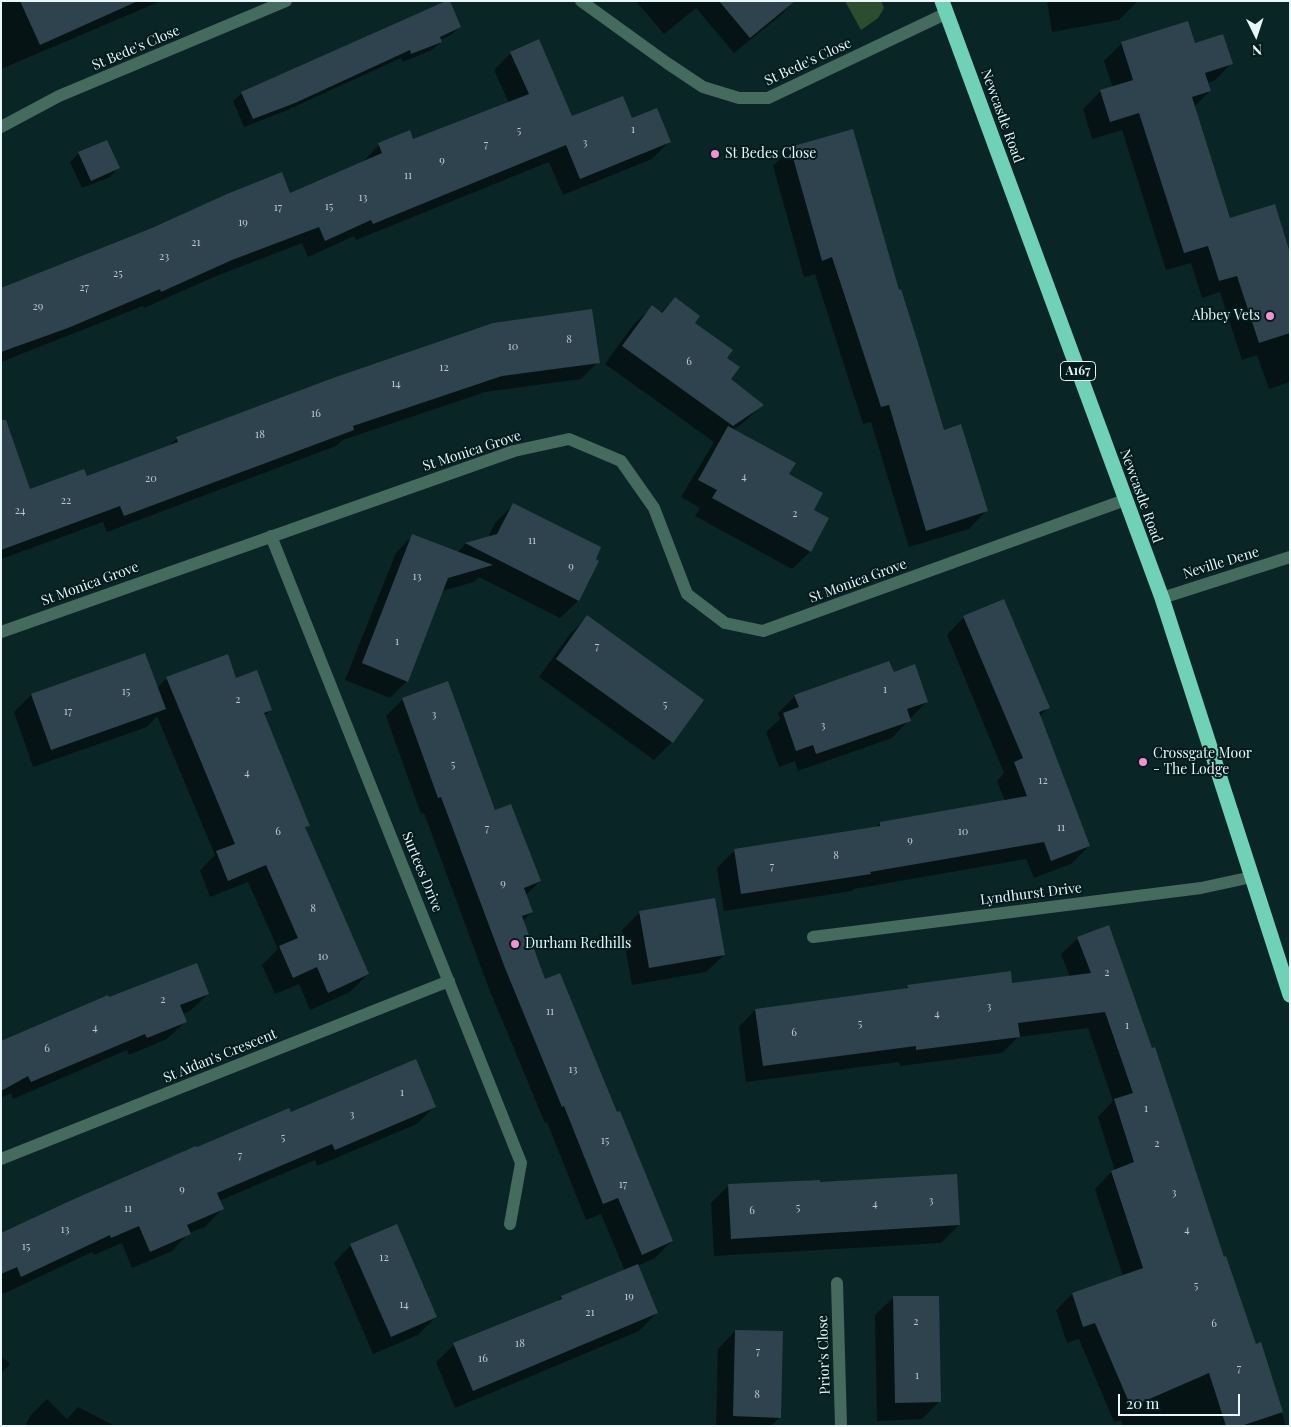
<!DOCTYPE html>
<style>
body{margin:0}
#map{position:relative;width:1291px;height:1427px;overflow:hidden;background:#0a2526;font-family:"Playfair Display",serif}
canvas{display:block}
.frame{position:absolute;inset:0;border:2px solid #e8f7f8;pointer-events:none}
.north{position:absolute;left:1231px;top:10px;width:50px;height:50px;-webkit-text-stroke:4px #021b1d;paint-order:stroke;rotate:176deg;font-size:14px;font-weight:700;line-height:20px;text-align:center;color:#e8f7f8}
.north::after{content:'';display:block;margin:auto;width:18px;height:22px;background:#e8f7f8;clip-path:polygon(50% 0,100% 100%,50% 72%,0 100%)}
.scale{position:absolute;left:1118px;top:1394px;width:122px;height:22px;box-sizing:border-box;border:2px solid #e8f7f8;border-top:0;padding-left:6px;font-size:15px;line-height:18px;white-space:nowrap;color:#e8f7f8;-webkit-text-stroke:4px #021b1d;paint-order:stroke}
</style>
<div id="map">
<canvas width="1291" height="1427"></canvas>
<div class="frame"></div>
<div class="north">N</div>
<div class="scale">20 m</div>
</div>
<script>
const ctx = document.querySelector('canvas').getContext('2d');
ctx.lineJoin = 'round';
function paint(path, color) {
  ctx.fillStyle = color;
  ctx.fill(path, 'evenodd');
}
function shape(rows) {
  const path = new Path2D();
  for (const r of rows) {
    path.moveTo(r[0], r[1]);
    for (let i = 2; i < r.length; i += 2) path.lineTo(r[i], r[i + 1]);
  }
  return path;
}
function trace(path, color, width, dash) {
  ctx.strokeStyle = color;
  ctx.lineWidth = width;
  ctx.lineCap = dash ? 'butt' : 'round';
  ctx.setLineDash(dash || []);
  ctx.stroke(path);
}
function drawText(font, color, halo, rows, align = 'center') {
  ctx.font = font + ' "Playfair Display",serif';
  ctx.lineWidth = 4;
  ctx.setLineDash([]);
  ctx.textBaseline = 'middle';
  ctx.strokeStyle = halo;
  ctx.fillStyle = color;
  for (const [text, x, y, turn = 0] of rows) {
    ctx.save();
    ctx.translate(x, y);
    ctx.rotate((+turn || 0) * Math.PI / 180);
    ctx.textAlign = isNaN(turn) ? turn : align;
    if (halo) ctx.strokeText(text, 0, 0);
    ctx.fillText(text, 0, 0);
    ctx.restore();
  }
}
paint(shape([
 [845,1,881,1,884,8,878,18,861,30]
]), '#2d4e2e');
paint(shape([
 [1,1,161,1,1,69],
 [636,1,794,1,781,15,734,53,696,8,664,34],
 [1047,1,1137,1,1137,2,1119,20,1052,32],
 [460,26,451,35,440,40,441,42,432,50,403,62,401,58,285,111,244,127,233,101,242,93],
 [1122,43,1194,44,1231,64,1214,81,1207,83,1210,91,1194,107,1229,220,1290,257,1290,382,1269,389,1257,355,1242,360,1220,292,1202,298,1191,263,1166,270,1122,130,1092,139,1083,109,1101,91,1113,88,1104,61],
 [511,53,571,117,631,120,669,142,652,159,563,195,549,162,356,240,354,236,308,257,302,243,214,277,144,308,143,306,1,362,1,289,290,195,362,163,379,145,413,141,509,103,494,70],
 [852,131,898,291,943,431,986,511,969,529,909,547,871,422,863,424,815,274,804,277,773,166,790,149],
 [79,153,118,168,110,177,82,188,70,162],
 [675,298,693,324,726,358,729,379,762,405,744,422,733,430,788,474,812,510,828,519,810,552,792,569,695,516,700,508,681,497,714,442,605,364,634,324,652,307,660,313],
 [598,362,581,379,485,392,343,440,336,446,107,532,103,522,1,559,1,477,30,490,86,478,168,447,177,438,333,379],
 [513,505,597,562,578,601,560,618,479,577,474,582,442,591,407,681,390,698,345,680,396,553,412,536,457,553,465,544,488,538,495,523],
 [587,617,672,742,654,760,539,677,570,634],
 [964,617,1049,707,1039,717,1089,846,1071,864,1034,878,1026,859,854,889,852,891,724,911,717,868,735,850,875,828,880,823,1005,801,997,781,1004,773,947,635],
 [167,678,236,679,270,710,264,716,308,825,304,829,368,974,350,992,310,1010,299,984,275,994,262,965,278,949,248,882,210,897,200,870,215,855,157,716,147,727,33,767,14,712,31,695,157,688],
 [795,696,927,701,892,738,798,771,795,761,779,767,766,732,780,719,778,713],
 [403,699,495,811,540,881,526,895,532,911,523,921,545,980,617,1113,672,1241,655,1258,637,1266,657,1313,639,1331,455,1408,436,1362,454,1345,557,1302,561,1297,625,1271,601,1214,586,1220,547,1122,545,1123,488,986,424,813,421,814,386,716],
 [640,912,724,955,706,972,632,985,622,930],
 [1078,938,1192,1167,1255,1345,1260,1344,1286,1426,1123,1426,1121,1420,1114,1422,1079,1339,1067,1343,1056,1310,1072,1294,1123,1276,1095,1189,1111,1172,1115,1171,1098,1117,1113,1101,1088,1028,1018,1037,1002,1053,900,1066,899,1062,746,1082,739,1027,755,1010,904,990,908,986,1011,985,1070,977,1061,954],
 [208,994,190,1011,182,1014,185,1022,167,1039,129,1055,127,1050,13,1099,11,1093,1,1098,1,1042],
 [434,1107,417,1124,317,1166,315,1160,219,1201,222,1209,205,1227,189,1233,172,1251,132,1268,122,1243,94,1255,92,1252,3,1294,1,1289,1,1234,196,1149,290,1114],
 [819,1183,959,1225,941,1243,714,1256,711,1203,729,1185],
 [351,1245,436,1317,418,1335,373,1354,334,1263],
 [893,1298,939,1402,922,1419,877,1421,875,1315],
 [735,1331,780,1417,771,1426,716,1426,718,1349],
 [1,1356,10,1364,1,1373],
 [47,1399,67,1419,78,1407,115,1426,25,1426,30,1416]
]), '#0007');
paint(shape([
 [20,1,138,1,40,45],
 [446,1,450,1,461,27,440,37,442,42,411,54,410,50,295,103,253,119,241,92],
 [719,1,795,1,750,38],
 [1188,21,1195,43,1223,34,1233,64,1205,73,1211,91,1192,97,1230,218,1275,204,1290,253,1290,333,1259,343,1237,276,1219,281,1208,246,1184,253,1139,113,1110,122,1100,90,1133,80,1121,42],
 [539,39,572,116,623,96,632,118,657,108,671,142,580,179,566,145,373,224,371,220,325,241,319,227,232,260,161,292,160,289,68,328,1,352,1,288,152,228,227,194,282,172,290,193,382,153,378,143,410,130,413,139,529,94,510,52],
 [853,129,899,290,901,289,918,343,944,430,961,424,988,511,926,531,889,405,881,407,832,257,822,261,790,147],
 [107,140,120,168,91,181,78,152],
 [675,297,700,316,695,323,733,350,727,358,740,367,731,379,764,405,733,426,622,346,652,305,662,313],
 [592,309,600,363,502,376,353,426,354,430,124,516,120,506,1,550,1,420,6,420,30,489,84,469,87,476,178,442,176,437,333,378,493,323],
 [728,426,796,463,789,474,823,493,814,510,829,518,811,552,712,498,717,490,698,480],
 [513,503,601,547,596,559,599,561,579,601,465,543,497,534],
 [412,534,493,565,448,578,408,682,362,663],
 [1004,599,1050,708,1039,712,1090,846,1051,861,1044,842,870,872,871,874,741,894,734,849,880,826,880,822,1027,796,1014,762,1023,758,963,616],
 [587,615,704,700,673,743,556,659],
 [145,653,166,709,51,750,31,694],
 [228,654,236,678,257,670,272,710,264,713,310,826,305,827,369,974,328,993,317,967,293,978,279,946,298,938,266,865,228,881,216,851,235,844,166,677],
 [889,661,894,672,915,664,928,702,907,709,911,721,816,754,813,745,796,751,783,713,799,707,794,695],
 [448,681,495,810,511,804,541,881,524,888,533,912,522,916,545,979,560,973,617,1112,620,1111,673,1241,642,1255,618,1198,603,1204,564,1106,562,1107,505,968,441,797,438,798,402,698],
 [715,898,725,955,649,968,639,911],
 [1109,925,1152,1048,1155,1047,1224,1257,1226,1256,1256,1344,1261,1342,1283,1412,1241,1426,1226,1426,1209,1373,1131,1407,1095,1323,1083,1327,1072,1293,1143,1268,1111,1171,1134,1162,1114,1099,1133,1093,1105,1012,1018,1023,1020,1037,916,1050,916,1046,763,1066,755,1009,908,988,907,985,1011,971,1012,983,1091,973,1077,937],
 [197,963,209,994,180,1005,187,1022,147,1038,145,1034,31,1082,28,1076,1,1091,1,1041,108,995,109,997],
 [416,1059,436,1107,335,1150,332,1144,217,1193,224,1209,187,1225,191,1234,150,1252,139,1226,111,1238,110,1235,21,1277,17,1267,1,1274,1,1233,74,1199,196,1146,197,1147,289,1108,291,1112],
 [957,1174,960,1225,731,1239,728,1184,820,1180,820,1182],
 [397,1224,437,1317,391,1337,350,1244],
 [638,1264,658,1313,473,1391,453,1343,562,1299,561,1296],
 [893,1296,939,1296,941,1402,895,1403],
 [735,1330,783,1331,781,1418,733,1416]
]), '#2e434d');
trace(shape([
 [581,1,667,63,703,87,739,98,768,98,947,13],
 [1,127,59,96,286,1],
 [271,536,521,1163,510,1224],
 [1162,598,1290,557],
 [1,632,514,451,569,439,621,461,654,508,687,594,725,623,763,631,1125,500],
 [813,937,1201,888,1252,877],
 [1,1159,449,981],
 [837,1283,841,1426]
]), '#456a5e', 12);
trace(shape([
 [942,1,1162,598,1290,995]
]), '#6fd2b6', 15);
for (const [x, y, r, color] of [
 [715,154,5,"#f790ce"],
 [1270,316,5,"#f790ce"],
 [1143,762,5,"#f790ce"],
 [515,944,5,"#f790ce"]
]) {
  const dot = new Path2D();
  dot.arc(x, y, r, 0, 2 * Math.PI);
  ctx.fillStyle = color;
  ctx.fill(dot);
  trace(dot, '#021b1d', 2);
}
drawText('11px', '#bacacd', null, [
 ["1",633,130],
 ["5",519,131],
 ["3",585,143],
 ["7",486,145],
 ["9",442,161],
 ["11",408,176],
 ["13",363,198],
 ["15",329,207],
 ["17",278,208],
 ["19",243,223],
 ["21",196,243],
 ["23",164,257],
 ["25",118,274],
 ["27",84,288],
 ["29",38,307],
 ["8",569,340],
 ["10",513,347],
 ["6",689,362],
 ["12",444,368],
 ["14",396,384],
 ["16",316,414],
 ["18",260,435],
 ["4",744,477],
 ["20",151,479],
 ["22",66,501],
 ["24",20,511],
 ["2",795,514],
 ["11",532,541],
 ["9",571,567],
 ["13",417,577],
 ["1",397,642],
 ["7",597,647],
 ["1",885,690],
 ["15",126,692],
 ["2",238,700],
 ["5",665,705],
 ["17",68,712],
 ["3",434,715],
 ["3",823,726],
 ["5",453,765],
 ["4",247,773],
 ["12",1043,781],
 ["11",1061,828],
 ["7",487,829],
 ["6",278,832],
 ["10",963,832],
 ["9",910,841],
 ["8",836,856],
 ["7",772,867],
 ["9",503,884],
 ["8",313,909],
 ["10",323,957],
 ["2",1107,973],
 ["2",163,1000],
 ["3",989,1007],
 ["11",550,1012],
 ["4",937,1014],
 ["5",860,1024],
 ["1",1127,1026],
 ["4",95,1028],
 ["6",794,1033],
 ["6",47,1049],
 ["13",573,1070],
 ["1",402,1093],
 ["1",1146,1109],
 ["3",352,1115],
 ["5",283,1138],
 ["15",605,1141],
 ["2",1157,1144],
 ["7",240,1156],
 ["17",623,1185],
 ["9",182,1190],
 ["3",1174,1193],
 ["3",931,1201],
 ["4",875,1204],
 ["5",798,1208],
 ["11",128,1209],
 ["6",752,1211],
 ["13",65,1230],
 ["4",1187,1230],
 ["15",26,1247],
 ["12",384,1258],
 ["5",1196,1286],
 ["19",629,1297],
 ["14",404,1305],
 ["21",590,1313],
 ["2",916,1322],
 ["6",1214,1324],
 ["18",520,1344],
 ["7",758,1352],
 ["16",483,1359],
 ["7",1239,1369],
 ["1",917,1376],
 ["8",757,1395]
]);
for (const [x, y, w] of [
 [1078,371,35]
]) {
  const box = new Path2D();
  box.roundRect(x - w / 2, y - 9.5, w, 19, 4);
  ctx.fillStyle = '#021b1d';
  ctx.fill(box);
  trace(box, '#e8f7f8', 1);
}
drawText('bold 12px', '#e8f7f8', null, [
 ["A167",1078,371]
]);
drawText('14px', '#e8f7f8', '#021b1d', [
 ["St Bede's Close",136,48,-23],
 ["St Bede's Close",808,62,-25],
 ["Newcastle Road",1002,116,70],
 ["St Monica Grove",472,451,-18],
 ["Newcastle Road",1141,496,70],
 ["Neville Dene",1221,563,-17],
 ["St Monica Grove",858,581,-20],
 ["St Monica Grove",90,584,-20],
 ["Surtees Drive",422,872,68],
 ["Lyndhurst Drive",1031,894,-7],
 ["St Aidan's Crescent",220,1056,-22],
 ["Prior's Close",824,1355,-92]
]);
drawText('14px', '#e8f7f8', '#021b1d', [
 ["St Bedes Close",725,154],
 ["Abbey Vets",1260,316,"right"],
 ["Crossgate Moor",1153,754],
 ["- The Lodge",1153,770],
 ["Durham Redhills",525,944]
], 'left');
</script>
